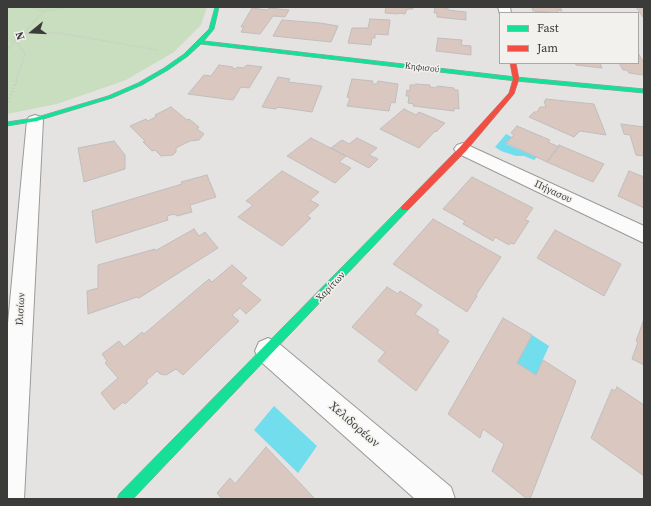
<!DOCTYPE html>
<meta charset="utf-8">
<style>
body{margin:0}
#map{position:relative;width:651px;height:506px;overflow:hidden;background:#e4e3e2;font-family:"Source Serif 4",serif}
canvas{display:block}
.frame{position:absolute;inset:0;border:8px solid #3b3b3a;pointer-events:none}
.legend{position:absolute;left:499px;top:12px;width:140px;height:52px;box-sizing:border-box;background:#f3f1ee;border:1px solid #a9a8a6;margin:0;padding:5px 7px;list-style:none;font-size:12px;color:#3b3b3a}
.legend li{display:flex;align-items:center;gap:8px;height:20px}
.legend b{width:20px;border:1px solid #a9a8a6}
.north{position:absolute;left:12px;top:12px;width:40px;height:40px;-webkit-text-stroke:3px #f3f1ee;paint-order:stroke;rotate:252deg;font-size:11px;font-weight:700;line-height:16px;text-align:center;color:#3b3b3a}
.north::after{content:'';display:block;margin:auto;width:14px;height:18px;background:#3b3b3a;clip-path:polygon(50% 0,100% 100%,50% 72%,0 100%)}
</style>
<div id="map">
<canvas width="651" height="506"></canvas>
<div class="frame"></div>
<ul class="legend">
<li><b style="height:5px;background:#16e098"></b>Fast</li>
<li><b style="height:5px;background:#f24e42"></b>Jam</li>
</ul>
<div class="north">N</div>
</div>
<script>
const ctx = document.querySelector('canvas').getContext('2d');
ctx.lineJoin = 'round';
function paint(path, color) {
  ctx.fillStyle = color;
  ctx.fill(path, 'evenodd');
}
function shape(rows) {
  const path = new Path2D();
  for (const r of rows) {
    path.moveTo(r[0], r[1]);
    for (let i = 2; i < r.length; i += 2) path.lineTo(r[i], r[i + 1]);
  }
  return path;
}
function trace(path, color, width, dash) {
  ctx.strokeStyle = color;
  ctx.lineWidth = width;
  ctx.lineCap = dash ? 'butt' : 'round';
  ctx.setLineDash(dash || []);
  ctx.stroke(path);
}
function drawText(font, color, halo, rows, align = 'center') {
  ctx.font = font + ' "Source Serif 4",serif';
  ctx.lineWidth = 3;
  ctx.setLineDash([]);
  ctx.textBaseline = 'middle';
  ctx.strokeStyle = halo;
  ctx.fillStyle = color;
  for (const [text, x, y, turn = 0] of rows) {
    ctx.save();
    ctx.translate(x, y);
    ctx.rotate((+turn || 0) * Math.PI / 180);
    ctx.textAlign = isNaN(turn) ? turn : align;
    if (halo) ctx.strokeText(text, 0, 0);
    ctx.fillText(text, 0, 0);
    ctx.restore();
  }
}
paint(shape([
 [7,7,207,7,201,25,174,52,126,80,57,104,7,114]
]), '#c8debe');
paint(shape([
 [506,134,512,137,506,144,537,157,534,160,524,156,516,156,501,151,495,147],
 [532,335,549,346,536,375,517,363],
 [274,406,317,446,298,473,254,430]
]), '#72dded');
const building = shape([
 [386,7,413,7,413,9,407,9,405,14,398,13,398,14,385,13,386,7],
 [435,7,448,8,448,10,466,12,466,20,437,17,437,13,434,13,435,7],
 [532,7,560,7,562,11,557,10,558,13,533,11,532,7],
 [636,7,644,8,644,17,643,17,636,7],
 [252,8,267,10,269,8,289,10,285,17,273,16,260,34,241,32,244,27,241,27,252,8],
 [370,19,390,20,388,35,375,34,375,38,372,38,371,45,348,43,352,28,368,28,370,19],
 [282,20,320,23,338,26,331,42,273,36,282,20],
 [438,38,462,40,461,45,471,46,471,55,436,51,438,38],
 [638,53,644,63,644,75,629,73,627,70,623,70,619,63,638,63,638,53],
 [575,63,600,63,602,68,576,65,575,63],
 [219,65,233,67,232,68,236,69,237,67,243,68,247,65,262,67,249,88,241,87,233,100,188,94,204,75,211,76,219,65],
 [278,77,290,79,288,82,322,86,312,112,277,107,276,109,262,107,278,77],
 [352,79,373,81,372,84,377,84,378,81,398,84,395,103,391,102,389,111,347,106,350,98,347,97,352,79],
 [416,84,430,85,430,87,437,88,437,86,454,88,454,90,458,90,459,109,454,108,454,111,413,106,414,104,408,103,409,96,406,96,407,90,410,91,410,85,416,85,416,84],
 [546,99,594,104,606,135,580,131,574,137,529,117,534,112,537,112,540,107,546,107,544,101,546,101,546,99],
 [171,107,187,120,189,119,199,127,197,129,204,134,199,140,190,141,176,148,176,152,173,155,161,156,155,150,152,151,143,142,145,141,130,126,146,119,148,121,157,116,155,115,171,107],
 [404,109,416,115,419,112,445,123,436,132,435,131,419,148,380,129,404,109],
 [621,124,644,127,644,156,636,155,630,135,624,134,621,124],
 [517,126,550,140,548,142,559,147,547,162,506,143,514,135,511,133,517,126],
 [311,138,346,156,339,162,351,168,335,183,287,156,311,138],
 [357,138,377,148,369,155,378,159,369,168,331,148,342,140,349,144,357,138],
 [114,141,125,155,125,169,84,182,78,148,114,141],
 [559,145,604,164,593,182,547,162,559,145],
 [282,171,319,192,310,200,319,205,307,216,311,218,282,246,238,217,253,205,246,201,282,171],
 [629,171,644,177,644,208,618,196,629,171],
 [207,175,216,197,190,205,192,212,177,216,174,214,167,216,168,220,96,243,92,211,182,184,181,182,207,175],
 [472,177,533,208,525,220,529,221,514,244,510,243,509,245,495,237,493,241,463,224,465,221,443,209,472,177],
 [433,219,501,257,476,295,477,296,467,312,393,264,433,219],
 [194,229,199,236,205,232,218,248,139,298,137,297,88,314,87,291,98,288,98,265,155,249,155,251,194,229],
 [555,230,621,264,604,296,537,258,555,230],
 [232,265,247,278,241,284,261,300,246,314,240,308,232,315,239,321,183,375,176,369,166,375,160,374,157,371,146,381,148,383,125,404,123,402,114,410,101,393,118,378,105,363,107,361,102,354,119,341,124,347,142,332,144,334,209,279,212,282,232,265],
 [387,287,398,294,400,291,422,305,415,314,439,330,437,333,449,341,416,391,378,361,385,352,352,327,387,287],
 [503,318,532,335,517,363,536,375,543,360,576,381,530,499,527,499,492,471,504,444,483,429,480,438,448,414,503,318],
 [644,319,644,365,632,359,638,342,636,341,644,319],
 [617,387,644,405,644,476,591,438,612,389,615,391,617,387],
 [266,447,315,499,222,499,217,493,230,478,235,484,266,447]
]);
paint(building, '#dac7bf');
trace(building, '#bfbebd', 1);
const street = shape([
 [498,7,510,7,511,13,500,13,500,14,498,7],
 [35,115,41,117,43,120,24,499,7,499,7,334,27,120,29,117,35,115],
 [463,143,644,226,644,243,457,153,454,149,457,145,463,143],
 [268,338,277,342,451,487,455,499,415,499,259,360,255,351,259,342,268,338]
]);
const fast = shape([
 [215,7,219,7,214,29,204,41,516,77,644,89,644,93,516,81,201,44,188,56,168,70,142,85,112,98,37,121,7,126,7,122,34,118,108,96,138,83,164,68,184,54,209,29,215,7],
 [405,205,409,208,408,210,133,499,117,499,119,494,402,206,405,205]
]);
const jam = shape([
 [510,63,516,63,519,79,514,94,466,151,408,210,402,210,401,208,402,206,460,147,509,93,513,79,510,63]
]);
trace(street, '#9b9a99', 2);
trace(fast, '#9b9a99', 1);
trace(jam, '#9b9a99', 1);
trace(shape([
 [28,7,44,11,73,7],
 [44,11,24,33,59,33,158,50],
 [7,40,16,41,25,54,16,81],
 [7,50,24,33]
]), '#c3c2c2', 1.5, [0.5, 1.5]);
trace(shape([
 [7,105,17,80]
]), '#c3c2c2', 2, [1, 2.5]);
paint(street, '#fbfbfb');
paint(fast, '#16e098');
paint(jam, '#f24e42');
drawText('9px', '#3b3b3a', '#f3f1ee', [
 ["Κηφισού",422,68,7]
]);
drawText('10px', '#3b3b3a', '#f3f1ee', [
 ["Πήγασου",553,192,25],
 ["Χαρίτων",331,287,-46],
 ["Ιλισίων",21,309,-86]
]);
drawText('12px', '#3b3b3a', '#f3f1ee', [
 ["Χελιδορέων",354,425,41]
]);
</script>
